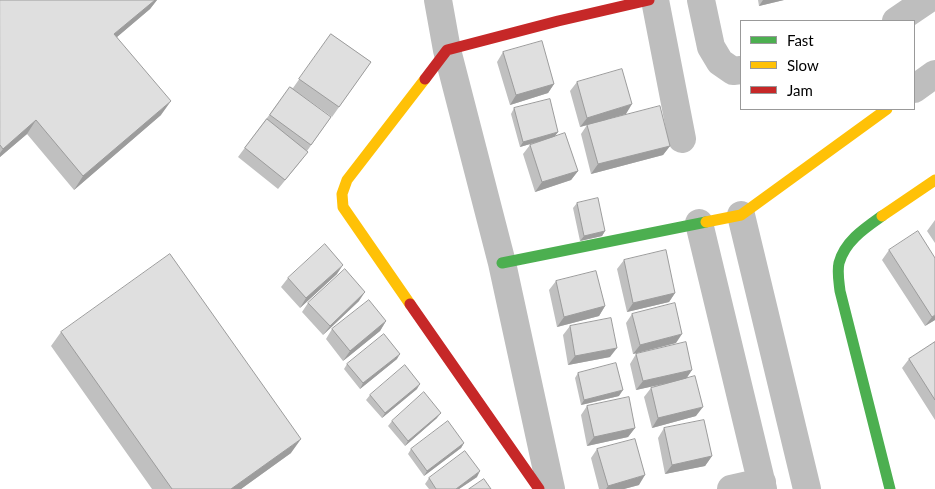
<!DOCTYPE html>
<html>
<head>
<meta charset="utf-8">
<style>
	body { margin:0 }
	#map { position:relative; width:935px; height:489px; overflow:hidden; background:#fff; font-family:Lato,sans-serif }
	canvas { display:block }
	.legend { position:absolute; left:740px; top:20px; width:175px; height:90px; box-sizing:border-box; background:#fff; border:1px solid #999; margin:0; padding:6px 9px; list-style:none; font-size:15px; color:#000 }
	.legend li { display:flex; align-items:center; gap:10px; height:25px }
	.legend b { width:25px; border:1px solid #999 }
</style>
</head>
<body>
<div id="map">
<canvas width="935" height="489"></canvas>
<ul class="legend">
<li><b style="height:6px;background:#4caf50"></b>Fast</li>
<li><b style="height:6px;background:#ffc107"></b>Slow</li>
<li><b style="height:6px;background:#c62828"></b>Jam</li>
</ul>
</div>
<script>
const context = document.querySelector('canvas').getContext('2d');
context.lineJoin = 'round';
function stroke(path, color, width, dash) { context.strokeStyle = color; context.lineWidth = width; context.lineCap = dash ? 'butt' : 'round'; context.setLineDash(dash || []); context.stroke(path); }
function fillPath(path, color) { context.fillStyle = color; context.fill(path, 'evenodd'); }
const street = new Path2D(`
	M438,0l9,50 55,213 49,226
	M655,0l27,139
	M701,0l10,47 9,15 13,9 8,-1
	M896,21l31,-21
	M914,89l21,-15
	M741,215l66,274
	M699,223l64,266
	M731,489l31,-7`);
const fast = new Path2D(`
	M882,216c-17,12 -37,25 -43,47 -2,9 0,19 1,28l50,198
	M502,263l204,-41`);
const slow = new Path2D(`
	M882,216l53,-36
	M706,222l35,-7 146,-106
	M410,304l-67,-97 -1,-13 5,-14 78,-101`);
const jam = new Path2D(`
	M425,79l22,-29 111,-29 91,-21
	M410,304l129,185`);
const wall = new Path2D(`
	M0,0h157l-7,9 -33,28 44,78 -87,75 -47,-56 -27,23z
	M758,0h26l-25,6z
	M331,34l40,28 -39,55 -39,-28 38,28 -24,34 -6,10 -23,28 -40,-32 52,-70 3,1z
	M503,52l51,32 -6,9 -38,12 -13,-43z
	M577,82l49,32 -21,6 65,26 -7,9 -72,19 -10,-40 6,-9 -7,2 -10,-36z
	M514,108l44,24 -3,4 23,35 -7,9 -36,12 -12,-38 7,-9 10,-4 -20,6 -9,-33z
	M577,203l28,28 -3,5 -22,5 -7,-33z
	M935,220v23l-8,-12z
	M889,250l46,70 -10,6 -43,-66z
	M624,260l51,33 -6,9 -42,10 -10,-43z
	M337,274l-37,34 -19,-21 7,-9z
	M556,281l49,25 -6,10 -42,11 -8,-37z
	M359,301l-36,34 -21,-23 6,-9z
	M632,314l44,29 -43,11 -7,-31z
	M386,321l-6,10 -37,30 -17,-22 6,-10z
	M570,326l40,31 -42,8 -5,-30z
	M61,332l230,121 -50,36h-89l-101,-143z
	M935,342v78l-33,-52 7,-9z
	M636,354l56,16 -6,8 10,38 -44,12 -8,-31 7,-9 16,-5 -31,7 -6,-26z
	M397,359l-37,30 -16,-20 3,-5z
	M578,373l41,23 -38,9 -6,-27z
	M417,389l-35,29 -16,-18 4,-5z
	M587,406l48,22 -7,9 -41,9 -6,-31z
	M437,418l-32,28 -17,-20 4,-5z
	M664,428l48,28 -7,10 -40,8 -7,-36z
	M464,443l-3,5 -37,28 -16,-22 3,-5z
	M597,449l42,36 -15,4h-25l-8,-31z
	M477,477l-18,12h-30l-4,-5 4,-6z`);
const shadedWall = new Path2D(`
	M155,0h2l-7,9 -46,39 10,-14z
	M763,0h21l-25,6z
	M554,84l-6,9 -38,12 6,-10z
	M171,101l-10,14 -87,75 9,-14z
	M632,104l-6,10 -46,13 7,-9z
	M36,120l-9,14 -27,23v-4l3,-4z
	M558,132l-4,5 -34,10 3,-5z
	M670,146l-7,9 -72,19 7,-10z
	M578,171l-7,9 -36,12 7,-10z
	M605,231l-3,5 -22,5 4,-5z
	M343,265l-6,9 -37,34 6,-10z
	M365,292l-6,9 -36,34 7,-9z
	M675,293l-6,9 -42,10 6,-9z
	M605,306l-6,10 -42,11 7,-10z
	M935,315v5l-10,6 7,-9z
	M386,321l-6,10 -37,30 7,-10z
	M682,334l-6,9 -43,11 7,-9z
	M617,348l-7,9 -42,8 7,-9z
	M400,354l-3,5 -37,30 3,-6z
	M692,370l-6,9 -50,11 7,-9z
	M420,384l-3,5 -35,29 3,-5z
	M623,390l-4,6 -38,9 3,-5z
	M703,407l-7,9 -44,12 6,-10z
	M441,413l-4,5 -32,28 3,-5z
	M635,428l-7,9 -41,9 7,-9z
	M301,439l-10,14 -50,36h-10z
	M464,443l-3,5 -37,28 3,-5z
	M712,456l-7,10 -40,8 7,-9z
	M480,471l-3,6 -18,12h-3z
	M645,475l-6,10 -15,4h-18l2,-3z`);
const building = new Path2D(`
	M0,0h155l-41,34 57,67 -88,75 -47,-56 -33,29 -3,-4z
	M331,34l40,28 -32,45 -40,-28z
	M542,41l12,43 -38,11 -13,-43z
	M622,69l10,35 -45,14 -10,-36z
	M290,87l41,30 -20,28 -41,-30z
	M550,99l8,33 -35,10 -9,-34z
	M660,106l10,40 -72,18 -11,-39z
	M267,119l41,33 -23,28 -40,-32z
	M565,133l13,38 -36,11 -12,-37z
	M598,198l7,33 -21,5 -7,-33z
	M918,231l17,27v57l-3,2 -43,-67z
	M325,244l18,21 -37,33 -18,-20z
	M666,250l9,43 -42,10 -9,-43z
	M170,254l131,185 -70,50h-59l-111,-157z
	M345,269l20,23 -35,34 -22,-23z
	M596,271l9,35 -41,11 -8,-36z
	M369,300l17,21 -36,30 -18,-22z
	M675,303l7,31 -42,11 -8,-31z
	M611,318l6,30 -42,8 -5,-30z
	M384,334l16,20 -37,29 -16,-19z
	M686,342l6,28 -49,11 -7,-27z
	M935,342v58l-26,-41z
	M616,363l7,27 -39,10 -6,-27z
	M405,365l15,19 -35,29 -15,-18z
	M695,376l8,31 -45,11 -7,-30z
	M424,392l17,21 -33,28 -16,-20z
	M629,397l6,31 -41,9 -7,-31z
	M704,420l8,36 -40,9 -8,-37z
	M448,421l16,22 -37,28 -16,-22z
	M635,439l10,36 -37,11 -11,-37z
	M465,451l15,20 -24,18h-20l-7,-11z
	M484,479l7,10h-22z`);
stroke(street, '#bebebe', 28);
stroke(fast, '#4caf50', 11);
stroke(slow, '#ffc107', 11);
stroke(jam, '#c62828', 11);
fillPath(wall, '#c0c0c0');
fillPath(shadedWall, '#9c9c9c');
fillPath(building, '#dfdfdf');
stroke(building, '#9c9c9c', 1);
</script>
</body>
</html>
